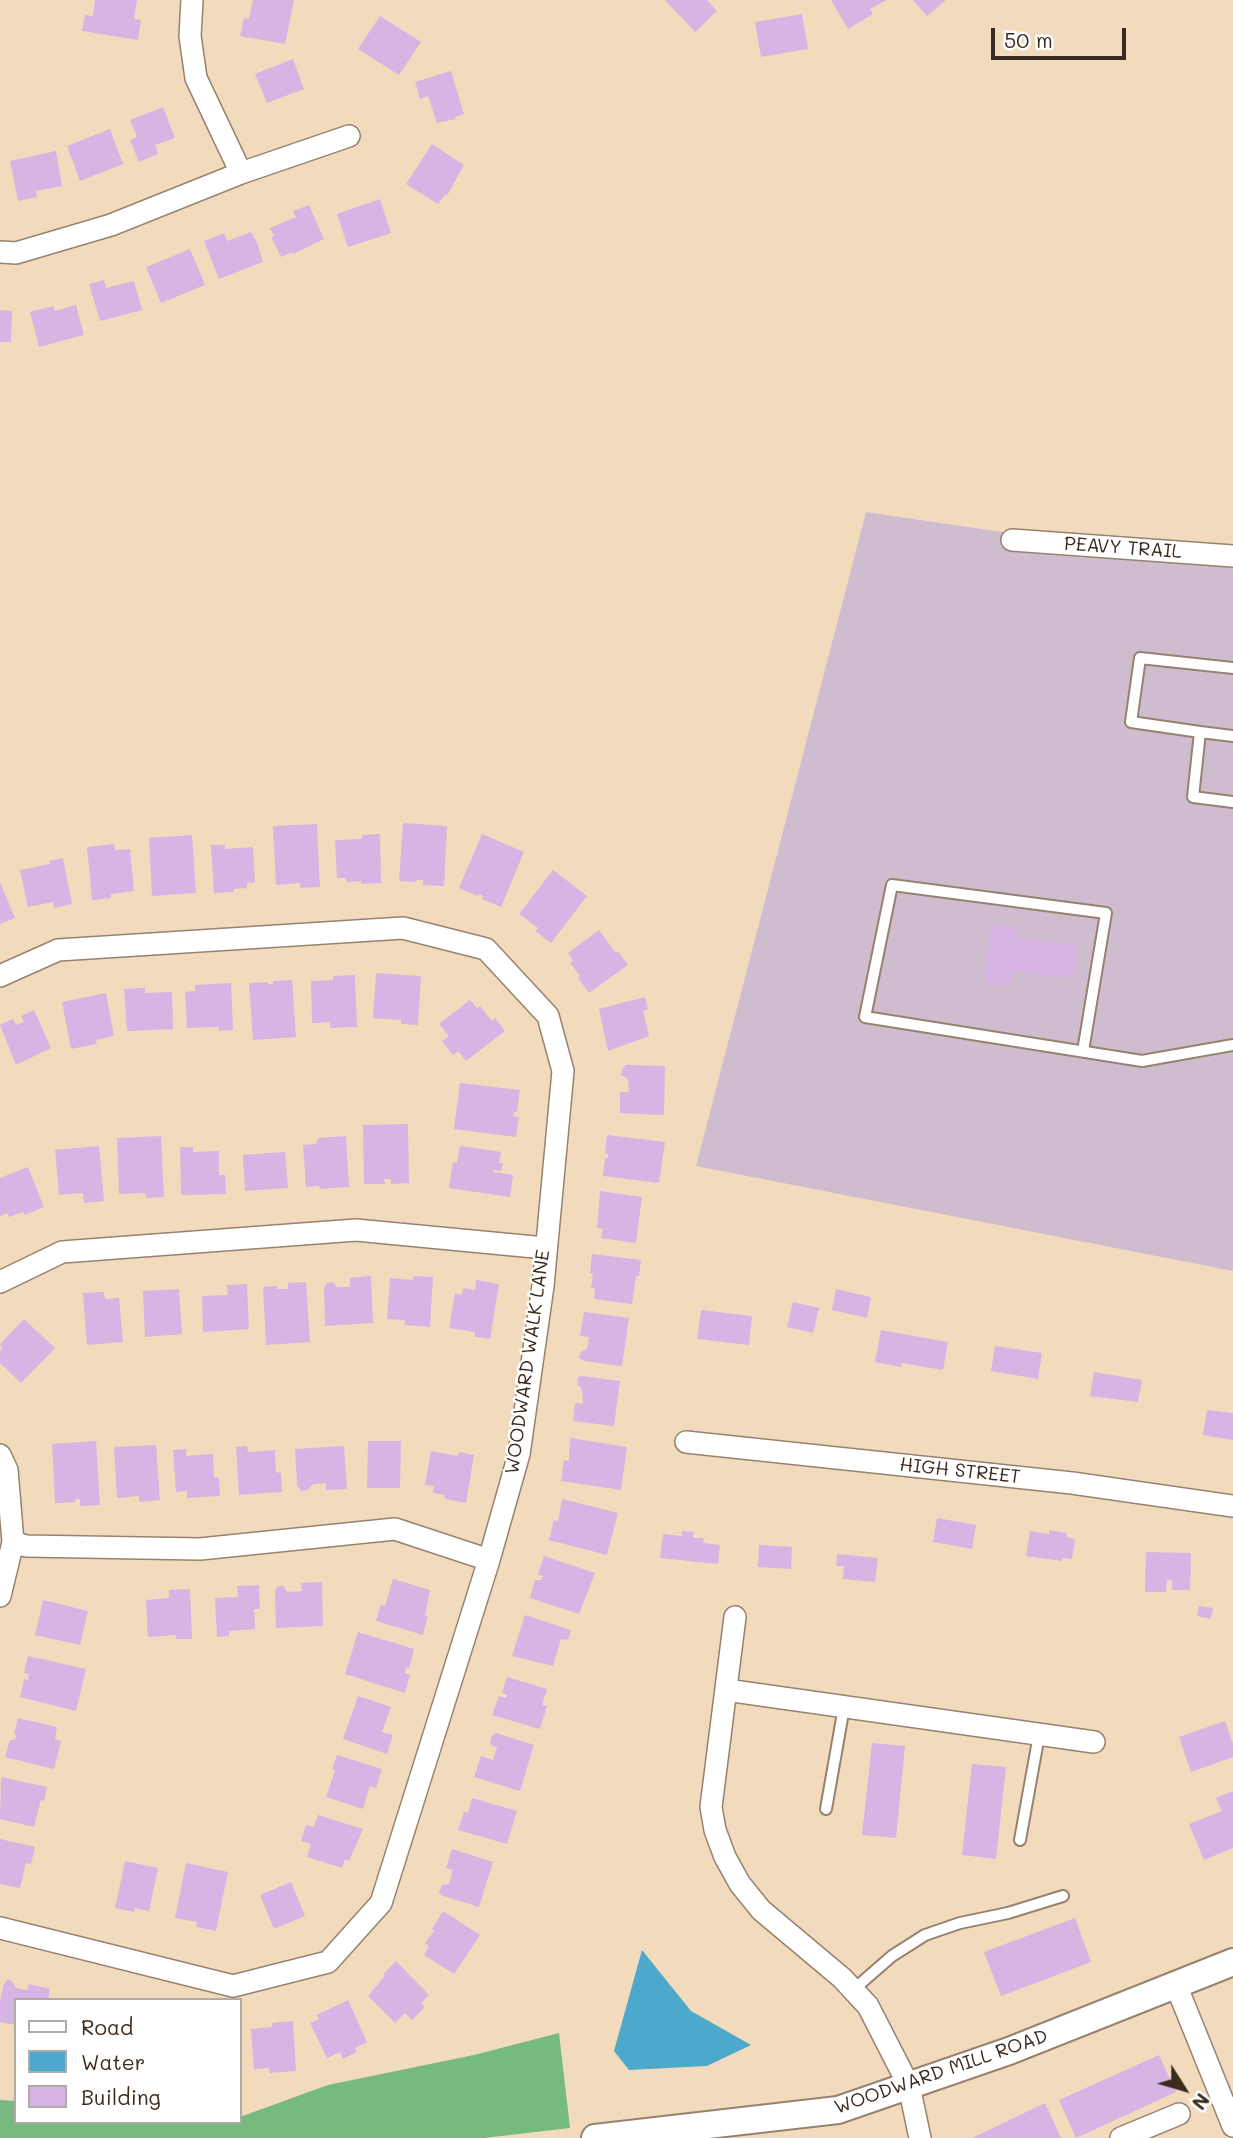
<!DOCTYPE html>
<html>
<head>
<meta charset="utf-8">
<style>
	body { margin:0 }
	#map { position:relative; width:1233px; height:2138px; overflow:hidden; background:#f2dbbd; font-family:Mali,sans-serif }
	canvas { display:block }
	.legend { position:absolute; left:14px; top:1998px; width:228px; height:126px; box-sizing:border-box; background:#fff; border:2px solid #b1aaa5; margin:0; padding:9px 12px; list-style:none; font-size:21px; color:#3b2a1e }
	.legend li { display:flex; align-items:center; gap:14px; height:35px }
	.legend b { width:35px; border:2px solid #b1aaa5 }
	.north { position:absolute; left:1149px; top:2054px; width:70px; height:70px; -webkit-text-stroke:5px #fff; paint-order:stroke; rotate:127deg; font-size:19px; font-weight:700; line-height:28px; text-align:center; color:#3b2a1e }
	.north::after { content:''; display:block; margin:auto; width:24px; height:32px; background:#3b2a1e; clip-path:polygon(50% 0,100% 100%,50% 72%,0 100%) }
	.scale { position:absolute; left:991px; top:28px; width:135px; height:32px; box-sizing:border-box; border:4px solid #3b2a1e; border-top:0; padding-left:9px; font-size:21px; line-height:24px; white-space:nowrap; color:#3b2a1e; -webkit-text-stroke:5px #fff; paint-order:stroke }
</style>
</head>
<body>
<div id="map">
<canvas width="1233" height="2138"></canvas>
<ul class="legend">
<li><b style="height:9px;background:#fff"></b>Road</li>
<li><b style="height:19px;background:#4da9cc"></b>Water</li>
<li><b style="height:19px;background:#d6b4e4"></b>Building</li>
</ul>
<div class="north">N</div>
<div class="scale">50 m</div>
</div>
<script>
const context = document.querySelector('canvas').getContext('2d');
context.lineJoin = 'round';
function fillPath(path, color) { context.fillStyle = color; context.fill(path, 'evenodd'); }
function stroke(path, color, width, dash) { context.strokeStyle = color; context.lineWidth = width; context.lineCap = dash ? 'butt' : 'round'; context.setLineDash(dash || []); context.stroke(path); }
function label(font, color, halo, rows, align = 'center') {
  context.font = font + ' Mali,sans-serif'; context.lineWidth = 5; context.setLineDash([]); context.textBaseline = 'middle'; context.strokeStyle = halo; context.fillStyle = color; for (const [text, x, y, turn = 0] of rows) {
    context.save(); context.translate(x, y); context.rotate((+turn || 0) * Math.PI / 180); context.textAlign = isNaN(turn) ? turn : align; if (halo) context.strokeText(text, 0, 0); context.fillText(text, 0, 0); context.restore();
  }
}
const industrial = new Path2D(`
	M866,512l367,54v705l-537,-105z`);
const forest = new Path2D(`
	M559,2033l11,95 -86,10h-484v-38l16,1v21h224v-5l88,-32 146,-30z`);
const water = new Path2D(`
	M642,1950l49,61 60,34 -44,21 -78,4 -15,-19z`);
const building = new Path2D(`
	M95,0h42l-3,19 7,1 -3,20 -56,-9 3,-16 8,1z
	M253,0h41l-9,44 -45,-8 4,-18 5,1z
	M665,0h42l10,11 -22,21z
	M831,0h56l-17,9 3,5 -25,15z
	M913,0h33l-19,16z
	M802,14l6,35 -47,8 -6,-35z
	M380,16l41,26 -22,33 -41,-26z
	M293,59l11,30 -37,14 -12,-29z
	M451,71l13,43 -9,3 1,2 -19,4 -9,-27 -8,3 -5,-17z
	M163,107l12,31 -20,7 3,9 -19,8 -9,-22 7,-3 -7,-17z
	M110,129l13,35 -43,17 -13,-35z
	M432,144l32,21 -16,29 -3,1 -7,9 -32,-20z
	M56,151l6,35 -26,5 1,6 -19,4 -8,-40z
	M380,199l11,34 -43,14 -11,-33z
	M309,205l15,34 -31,15v-2l-12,5 -10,-20 3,-1 -4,-8 26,-11 -3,-6z
	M251,232l6,10 6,20 -44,17 -15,-38 20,-8 3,8z
	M190,249l15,36 -44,18 -15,-36z
	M104,280l2,8 28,-7 8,29 -42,11 -11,-37z
	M76,305l8,30 -45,12 -9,-35 23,-6 2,5z
	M0,310l12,1 -1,31h-11z
	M403,823l44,3 -3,60 -21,-1v-5h-6l-1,2 -17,-1z
	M317,824l3,63 -20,1v-5l-24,2 -3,-59z
	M380,834l1,49 -20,1v-3l-14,1 -2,-4h-8l-2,-38 27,-1v-4z
	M482,834l42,18 -23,55 -19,-8 1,-3 -4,-2 -1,2 -19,-8z
	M192,835l4,58 -44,3 -3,-58z
	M114,844l1,6 15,-1 4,42 -23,3v4l-19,2 -5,-53z
	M211,845h14v4l28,-2 2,35 -8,1v5l-13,1v3l-20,1z
	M63,858l9,46 -18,4 -1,-6 -25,5 -8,-37 30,-6 -1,-3z
	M553,870l34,26 -36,47 -16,-12 3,-3 -19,-14z
	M0,882l15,36 -15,6z
	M991,925l26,2 -1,12 61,6 -3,33 -62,-6 -2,14 -25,-3z
	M599,930l17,23 2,-2 10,14 -39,28 -11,-15 2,-2 -10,-13 3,-2 -5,-8z
	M376,973l45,3 -3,49 -17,-1v-4l-28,-2z
	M355,975l2,52 -27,1v-6l-18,1 -1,-42 22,-1v-4z
	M292,980l4,57 -43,3 -4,-57 19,-1v2h5v-3z
	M231,983l2,47 -14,1v-4l-32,1 -2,-36 10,-1v-6z
	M145,988v5l27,-1 1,37 -46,2 -3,-42z
	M106,993l8,43 -18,4 1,4 -26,5 -9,-47z
	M645,997l3,12 -5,2 6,25 -41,15 -9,-42z
	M470,1000l7,8 3,-2 12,15 3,-3 10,13 -39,30 -8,-10 -5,4 -11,-14 7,-5 -10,-12z
	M34,1010l17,38 -35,17 -16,-40 13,-6 3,6 8,-3 -3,-6z
	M626,1065l39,1 -1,49 -44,-2v-21h9l-1,-13 -7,-4 1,-6z
	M460,1083l60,7 -3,22h-3l-1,4 6,1 -3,20 -62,-8z
	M408,1124l1,59 -18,1v-5h-7l1,5h-21l-1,-59z
	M607,1135l58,7 -6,41 -56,-7 2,-18h3v-4l-3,-1z
	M161,1136l3,61 -17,1 -2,-5 -26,1 -2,-56z
	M346,1136l3,51 -29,2 -1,-3 -13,1 -3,-42 13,-1 2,-6z
	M99,1146l5,55 -20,2 -1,-10 -24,2 -4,-45z
	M460,1146l41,6 -2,11h4l-2,8 -8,-1v2l20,3 -3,22 -61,-9 4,-26 4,1z
	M180,1147h13v5l26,-1v24h6l1,19 -45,1z
	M285,1152l3,36 -43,3 -2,-36z
	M28,1167l16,40 -19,8 -2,-3 -14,5 -2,-4 -7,3v-38z
	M600,1191l42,6 -6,46 -35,-5 2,-9 -6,-1z
	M592,1254l49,6 -2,16h-3l-4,28 -38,-5 1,-11h-4l2,-15h-3z
	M371,1276l2,47 -48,3 -1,-38 3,-5 6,-1 4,5h13v-9z
	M414,1276l19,1 -3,50 -26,-2 1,-5 -18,-1 3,-41 22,2z
	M476,1280l23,4 -9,55 -15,-2v-5l-26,-4 6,-35 7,2 1,-7 12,2z
	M306,1282l4,60 -44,3 -3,-58 14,-1v3h11v-6z
	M247,1284l2,45 -46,3 -1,-36 26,-1 -1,-10z
	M179,1289l3,45 -37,3 -2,-46z
	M836,1289l35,8 -4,21 -35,-8z
	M104,1292l1,7 14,-1 4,44 -36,3 -4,-52z
	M793,1302l26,6 -6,25 -26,-6z
	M701,1310l51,6 -3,29 -52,-6z
	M584,1312l45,6 -7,48 -38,-5 -5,-3 2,-6 6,-3 2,-12 -9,-1z
	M24,1319l31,29 -34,35 -21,-20v-12l2,-3 -2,-4z
	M881,1330l67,12 -5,28 -41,-7 -1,4 -26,-5z
	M995,1346l47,7 -4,26 -47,-8z
	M1094,1372l48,8 -4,22 -48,-6z
	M582,1376l38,5 -6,45 -41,-5 2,-18 8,1 -1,-15 -5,-5 1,-7z
	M1207,1410l26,3v27l-30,-5z
	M570,1438l57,9 -6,43 -60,-9 3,-21 5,1z
	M96,1441l4,64 -20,1v-7h-5l1,3 -21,1 -3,-59z
	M368,1441h33l-1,47h-33z
	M156,1445l4,55 -21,2v-6l-22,2 -3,-51z
	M247,1446l1,6 27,-2 1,22 5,1 1,19 -43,3 -3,-48z
	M344,1446l3,43 -21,1v-7l-13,1 -5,6 -7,1 -4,-6 -2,-36z
	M186,1449v7l27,-2 1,24 5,-1 1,19 -33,2v-7l-11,1 -3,-42z
	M431,1451l27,5 1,-4 15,3 -8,48 -21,-4v-4l-12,-2 1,-7 -9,-1z
	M562,1499l56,14 -11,42 -58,-15 5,-20 4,1z
	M937,1518l39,7 -4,24 -39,-7z
	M1049,1530l18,3 -1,4 9,2 -3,20 -9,-1 -1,3 -36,-5 4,-25 19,3z
	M682,1531l12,1 -1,6h11l-1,5 17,2 -2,19 -58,-6 3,-24 19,2z
	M759,1545l33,2 -1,22 -33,-2z
	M1146,1552l45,1 -1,37h-18v-10h-5l-1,12h-21z
	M837,1554l41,4 -3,24 -32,-3 1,-13h-8z
	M544,1556l51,17 -16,41 -49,-16 5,-18h6l2,-4 -5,-2z
	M393,1579l37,11 -5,26h3l-5,19 -47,-14 5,-17 4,2z
	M322,1582l1,44 -47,2 -1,-38 3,-4h6l3,6 15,-1 -1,-8z
	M259,1585l1,24h-6l1,20 -26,2v5l-12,1 -2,-39 23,-1 -1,-11z
	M190,1589l2,50h-16v-4l-28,2 -2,-37 23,-2v-8z
	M43,1600l45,11 -8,34 -45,-10z
	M1199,1606l14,2 -2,11 -14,-3z
	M525,1615l46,15 -3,10 -7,-1 -8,27 -41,-10z
	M358,1632l56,17 -5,19 -3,-1 -1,6 5,2 -5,18 -60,-19z
	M28,1656l58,13 -10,42 -56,-14 4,-18 4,1 1,-6 -5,-1z
	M507,1677l40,12 -5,16 5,1 -7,23 -48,-14 7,-19 7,2 1,-3 -5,-2z
	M358,1696l33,11 -9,25 11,3 -6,19 -44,-15z
	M18,1718l39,9 -2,12 6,2 -7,28 -49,-12 5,-17h5l2,-5h-3z
	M1225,1721l8,23v13l-42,15 -12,-35z
	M496,1733l38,12 -14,46 -46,-14 7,-21 12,4 4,-13 -5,-1 -2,-4 2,-6z
	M872,1743l33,3 -9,92 -34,-3z
	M337,1755l45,14 -6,19 -6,-2 -7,23 -37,-12 9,-27 -3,-1z
	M972,1764l34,3 -10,92 -34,-4z
	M1,1777l46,10 -3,14 -3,-1 -7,27 -34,-8z
	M1233,1791v57l-29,12 -15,-36 33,-13 -6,-13z
	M472,1798l45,13 -10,33 -49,-14 6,-18 4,1z
	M318,1815l45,14 -14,32 -4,-2 -3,9 -35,-11 4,-13 -10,-3 5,-16 8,2z
	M0,1839l35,8 -4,17 -5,-1 -6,25 -20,-4z
	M452,1849l41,13 -14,45 -38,-12 -2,-3 3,-7 7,-1 4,-14 -7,-2z
	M125,1861l33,7 -9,43 -14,-3 -1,4 -19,-4z
	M186,1863l42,9 -12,59 -20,-4 1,-5 -22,-4z
	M291,1882l14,34 -31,13 -14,-34z
	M443,1911l37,24 -26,39 -30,-19 5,-9 -4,-3 9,-12 -2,-2z
	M1075,1918l16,44 -90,34 -17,-44z
	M396,1961l33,34 -8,8 4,4 -13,13 -7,-7 -10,10 -27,-27 17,-20 -2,-2z
	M8,1979l5,3 3,6 11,2 2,-6 21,5 -2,11h-32v25l-16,-3v-22l4,-16z
	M348,2000l19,42 -12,6 2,4 -14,7 -3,-7 -13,6 -17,-35 9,-4 -2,-4z
	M293,2021l3,50 -26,2 -1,-5 -15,1 -3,-40 21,-2v-4z
	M1159,2055l17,37 -100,46 -17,-38z
	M1045,2103l16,35h-89z`);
const service = new Path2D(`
	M1233,668l-93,-10 -9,64 69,10 -7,65 40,5
	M1200,732l33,4
	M1083,1051l23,-138 -214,-28 -27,132 277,44 91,-16
	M826,1809l18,-102
	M1020,1840l19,-105
	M853,1990l39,-34 33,-21 35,-12 48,-10 55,-17`);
const minor = new Path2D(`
	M192,0l-2,36 6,42 45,95
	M0,252l16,1 95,-28 130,-52 108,-37
	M1012,540l221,16
	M0,976l58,-26 345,-22 83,21 62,67 15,55 -20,215 -24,168 -30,106 -108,343 -53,59 -95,24 -233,-58
	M0,1282l62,-30 294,-22 189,18
	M686,1442l386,41 161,23
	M0,1455l7,15 6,72 -13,54
	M13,1542l13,4 174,3 195,-20 94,31
	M735,1617l-24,190 4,23 10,27 15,27 21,26 81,68 26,28 41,80 11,52
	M726,1690l368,52
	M1176,1985l57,141
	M1121,2138l58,-24`);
const tertiary = new Path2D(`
	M595,2138l243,-28 171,-59 224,-89`);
const streetNames = [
	["PEAVY TRAIL",1123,548,4],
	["WOODWARD WALK LANE",528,1362,-82],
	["HIGH STREET",960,1471,6],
	["WOODWARD MILL ROAD",941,2072,-19]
];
fillPath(industrial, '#cfbdcf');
fillPath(forest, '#75ba7e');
fillPath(water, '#4da9cc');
fillPath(building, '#d6b4e4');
stroke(service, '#96826e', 14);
stroke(minor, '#96826e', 24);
stroke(tertiary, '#96826e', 30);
stroke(service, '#fff', 10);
stroke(minor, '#fff', 21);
stroke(tertiary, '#fff', 26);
label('19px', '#3b2a1e', '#fff', streetNames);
</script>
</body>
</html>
